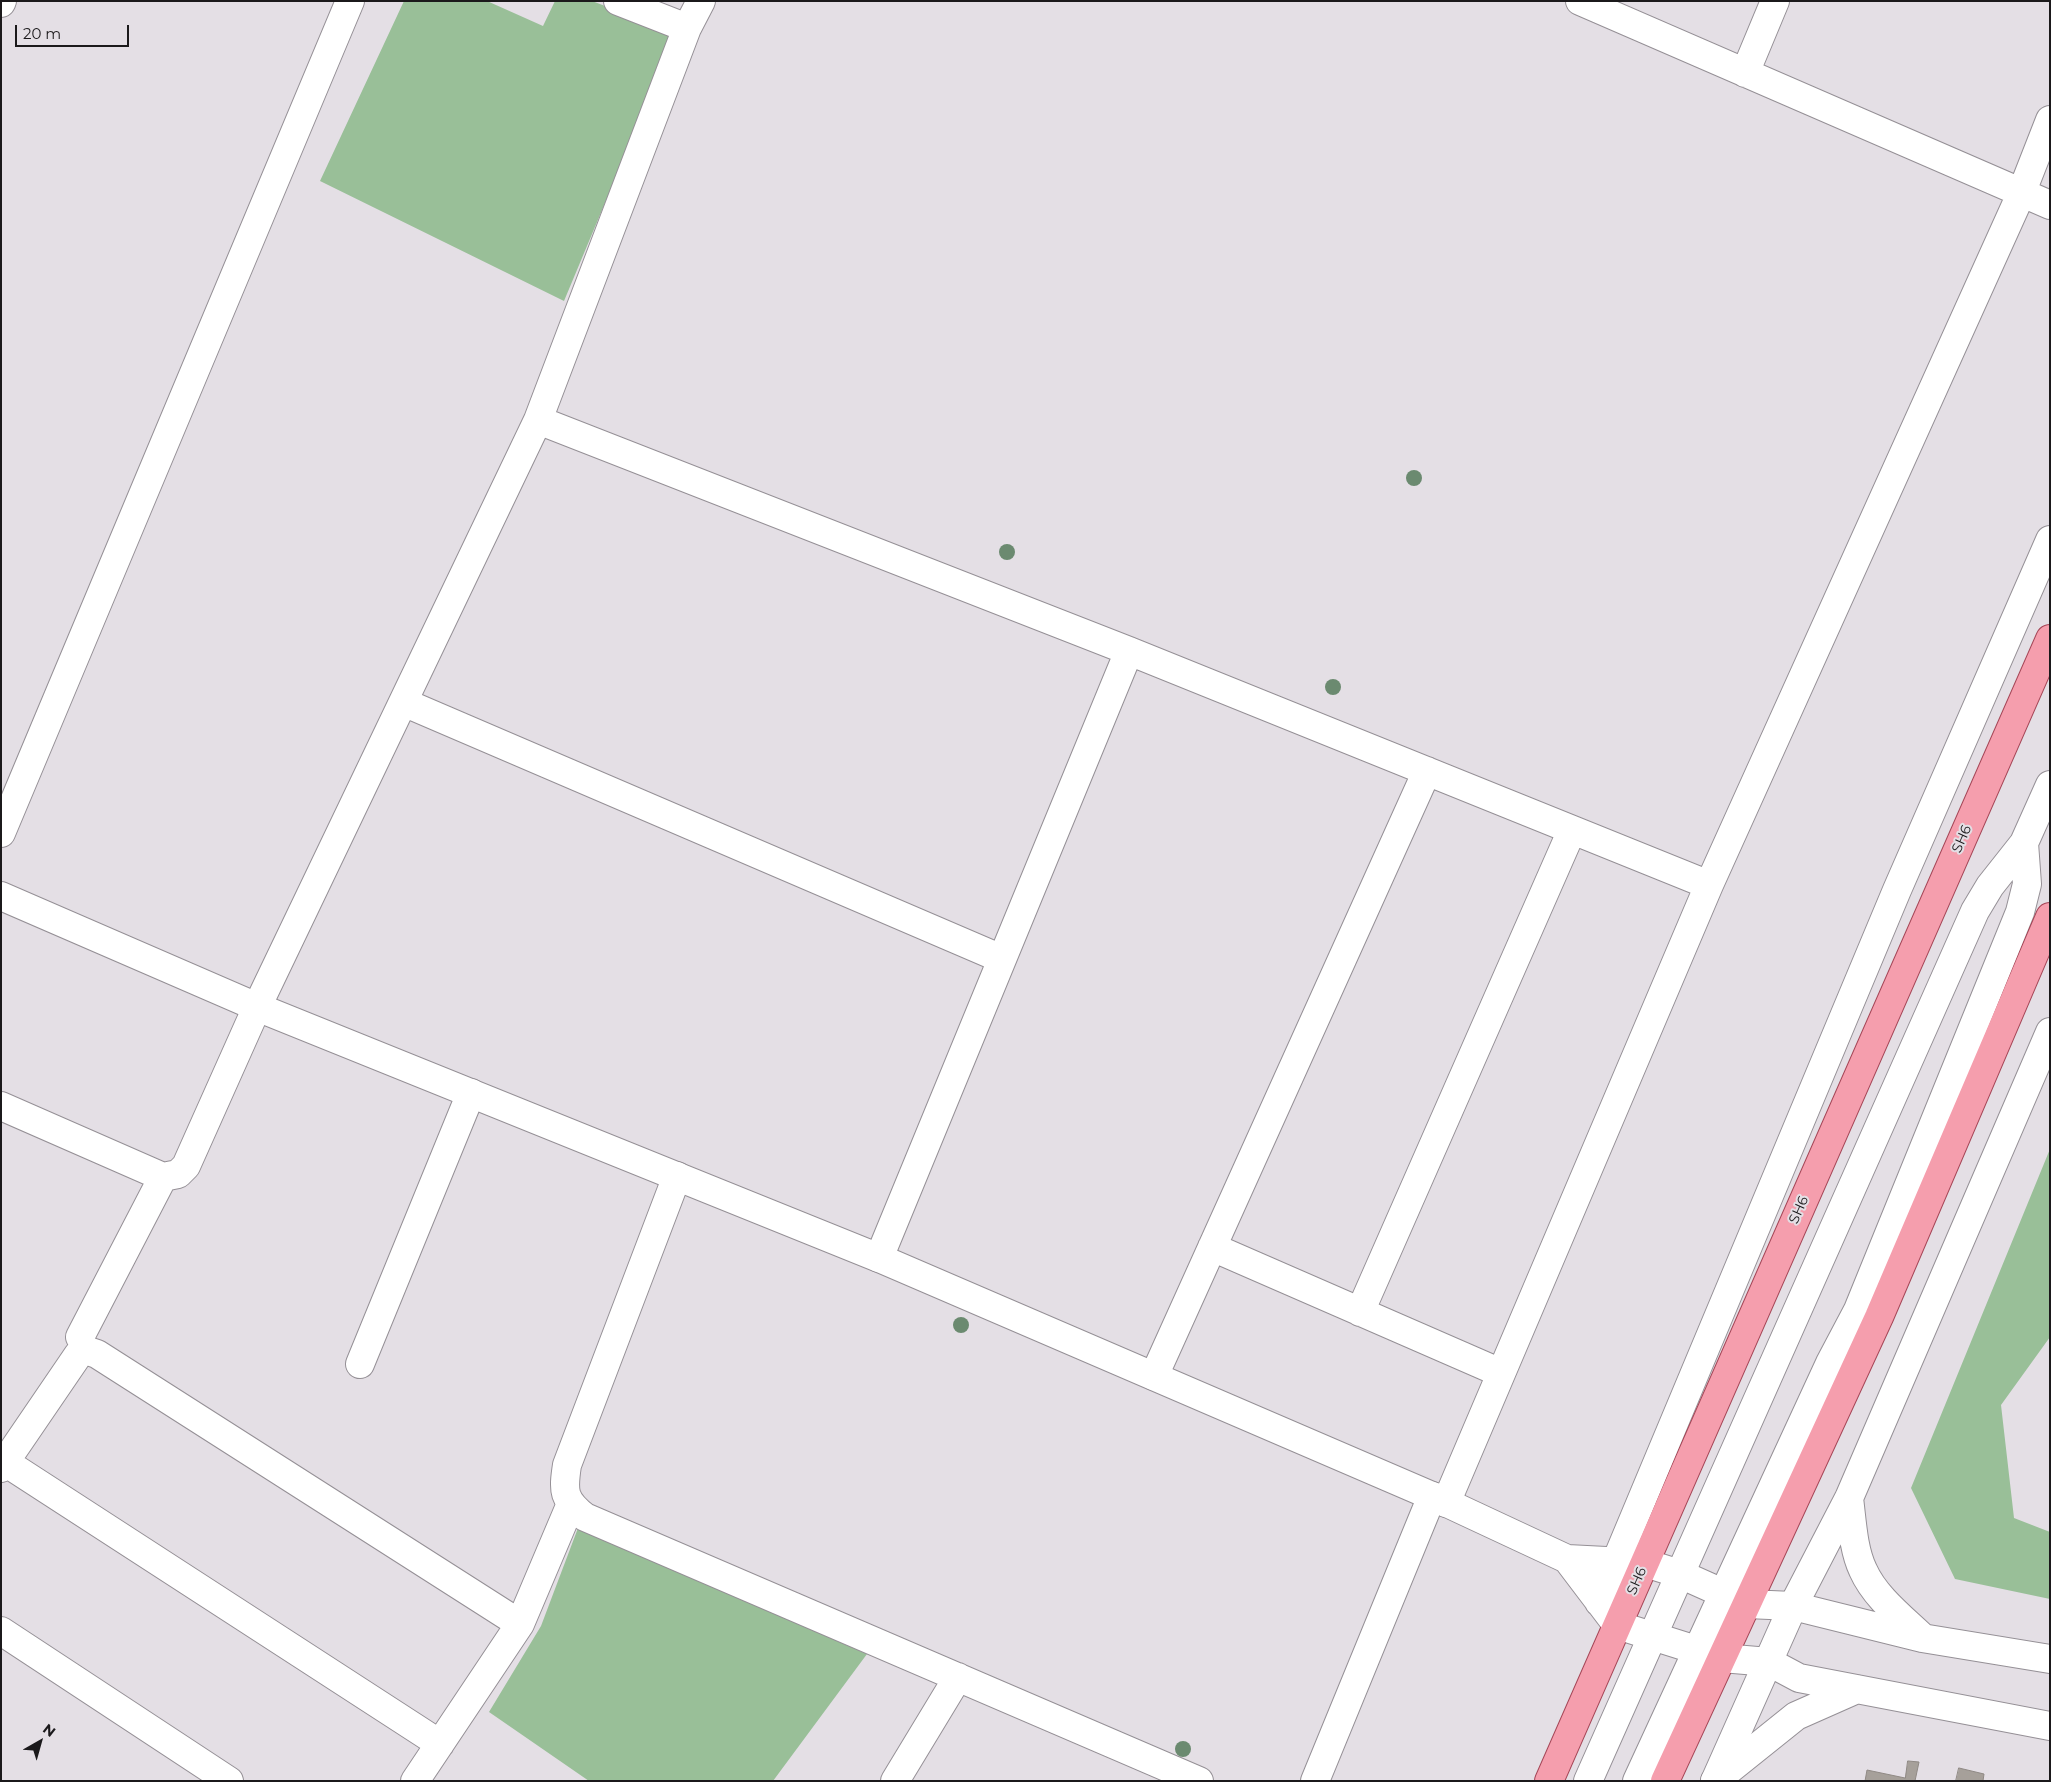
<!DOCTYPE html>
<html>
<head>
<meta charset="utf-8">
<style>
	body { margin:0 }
	#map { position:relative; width:2051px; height:1782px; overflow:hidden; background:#e4dfe5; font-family:Montserrat,sans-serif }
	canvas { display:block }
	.frame { position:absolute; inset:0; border:2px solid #1b191b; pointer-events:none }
	.north { position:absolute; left:15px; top:1717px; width:50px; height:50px; -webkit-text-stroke:4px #e4dfe5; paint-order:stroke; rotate:38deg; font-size:14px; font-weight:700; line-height:20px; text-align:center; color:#1b191b }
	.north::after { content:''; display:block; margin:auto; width:18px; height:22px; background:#1b191b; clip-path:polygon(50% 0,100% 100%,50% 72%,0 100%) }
	.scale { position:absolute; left:15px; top:25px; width:114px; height:22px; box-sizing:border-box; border:2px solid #1b191b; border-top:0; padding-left:6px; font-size:15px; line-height:18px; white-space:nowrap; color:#1b191b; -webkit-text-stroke:4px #e4dfe5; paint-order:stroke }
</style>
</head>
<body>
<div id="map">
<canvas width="2051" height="1782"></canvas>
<div class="frame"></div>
<div class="north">N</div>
<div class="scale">20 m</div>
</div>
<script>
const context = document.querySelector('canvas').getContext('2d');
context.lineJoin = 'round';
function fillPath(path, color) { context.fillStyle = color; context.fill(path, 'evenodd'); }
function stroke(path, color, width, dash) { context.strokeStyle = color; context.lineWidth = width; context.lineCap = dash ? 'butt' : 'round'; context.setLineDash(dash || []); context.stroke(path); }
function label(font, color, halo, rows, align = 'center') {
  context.font = font + ' Montserrat,sans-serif'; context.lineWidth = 4; context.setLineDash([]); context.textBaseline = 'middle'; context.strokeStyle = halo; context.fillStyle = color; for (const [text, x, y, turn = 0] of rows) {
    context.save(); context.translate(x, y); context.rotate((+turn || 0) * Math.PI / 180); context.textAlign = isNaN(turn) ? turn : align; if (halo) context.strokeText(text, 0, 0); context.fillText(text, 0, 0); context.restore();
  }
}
const green = new Path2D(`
	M404,1h83l56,25 12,-25h37l84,32 -112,268 -244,-120z
	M2050,1149v188l-49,68 13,113 36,14v67l-95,-20 -44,-91z
	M578,1528l289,126 -94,127h-184l-100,-69 52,-86z`);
const building = new Path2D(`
	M1908,1761l11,1 -4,19h-50l2,-11 38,8z
	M1959,1768l25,6 -1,7h-27z`);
const minor = new Path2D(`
	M618,1l69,27
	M1580,1l470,204
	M1,3l1,-2
	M1745,73l30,-72
	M538,420l591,231 580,234
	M403,702l599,257
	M1,833l349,-832
	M1,1106l162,71 15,-3 8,-8 71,-159 281,-587 149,-392 14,-27
	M677,1176l-110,289c-4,26 -4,35 18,52l614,264
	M1212,1247l289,126
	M879,1258l250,-607
	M1360,1312l212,-482
	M80,1337l83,-160
	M360,1364l111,-271
	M1154,1376l273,-605
	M5,1462l73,-107 7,-5 12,4 423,270 -105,157
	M1,1468l4,-6 435,282
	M1446,1503l263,-618 312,-691 29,-74
	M520,1624l50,-118
	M1,1631l228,150
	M895,1781l63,-104
	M1315,1781l117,-285
	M1715,1781l78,-175`);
const tertiary = new Path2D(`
	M1,896l256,111 622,251 553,238 135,63 78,4 35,11 67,30 46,2 129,32 128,21
	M1849,1498c3,23 4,51 14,72 12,27 38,47 59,67
	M1567,1559l50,66 105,33 47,4 30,16 251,48
	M1599,1602l298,-712 153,-350
	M1793,1606l56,-108 201,-466
	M1715,1781l81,-65 61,-27`);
const secondary = new Path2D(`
	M1588,1781l387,-870 15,-25 34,-43 26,-58
	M1637,1781l193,-418 28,-53 162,-398 7,-28 -3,-41`);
const primary = new Path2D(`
	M1549,1781l501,-1142
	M1665,1781l214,-464 171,-400`);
const trees = [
	[1414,478],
	[1007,552],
	[1333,687],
	[961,1325],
	[1183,1749]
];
const streetNames = [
	["SH6",1962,839,-66],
	["SH6",1799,1210,-66],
	["SH6",1637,1581,-66]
];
fillPath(green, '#99bf98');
fillPath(building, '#a6a09a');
stroke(building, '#8f8984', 1);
stroke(minor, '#959096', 30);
stroke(tertiary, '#959096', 30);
stroke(secondary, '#959096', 30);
stroke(primary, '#a54657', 30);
stroke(minor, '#fff', 28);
stroke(tertiary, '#fff', 28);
stroke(secondary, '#fff', 28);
stroke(primary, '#f59ead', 28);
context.fillStyle = '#6b8a70';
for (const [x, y] of trees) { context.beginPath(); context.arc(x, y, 8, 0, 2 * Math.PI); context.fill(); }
label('14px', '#1b191b', '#e4dfe5', streetNames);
</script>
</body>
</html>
